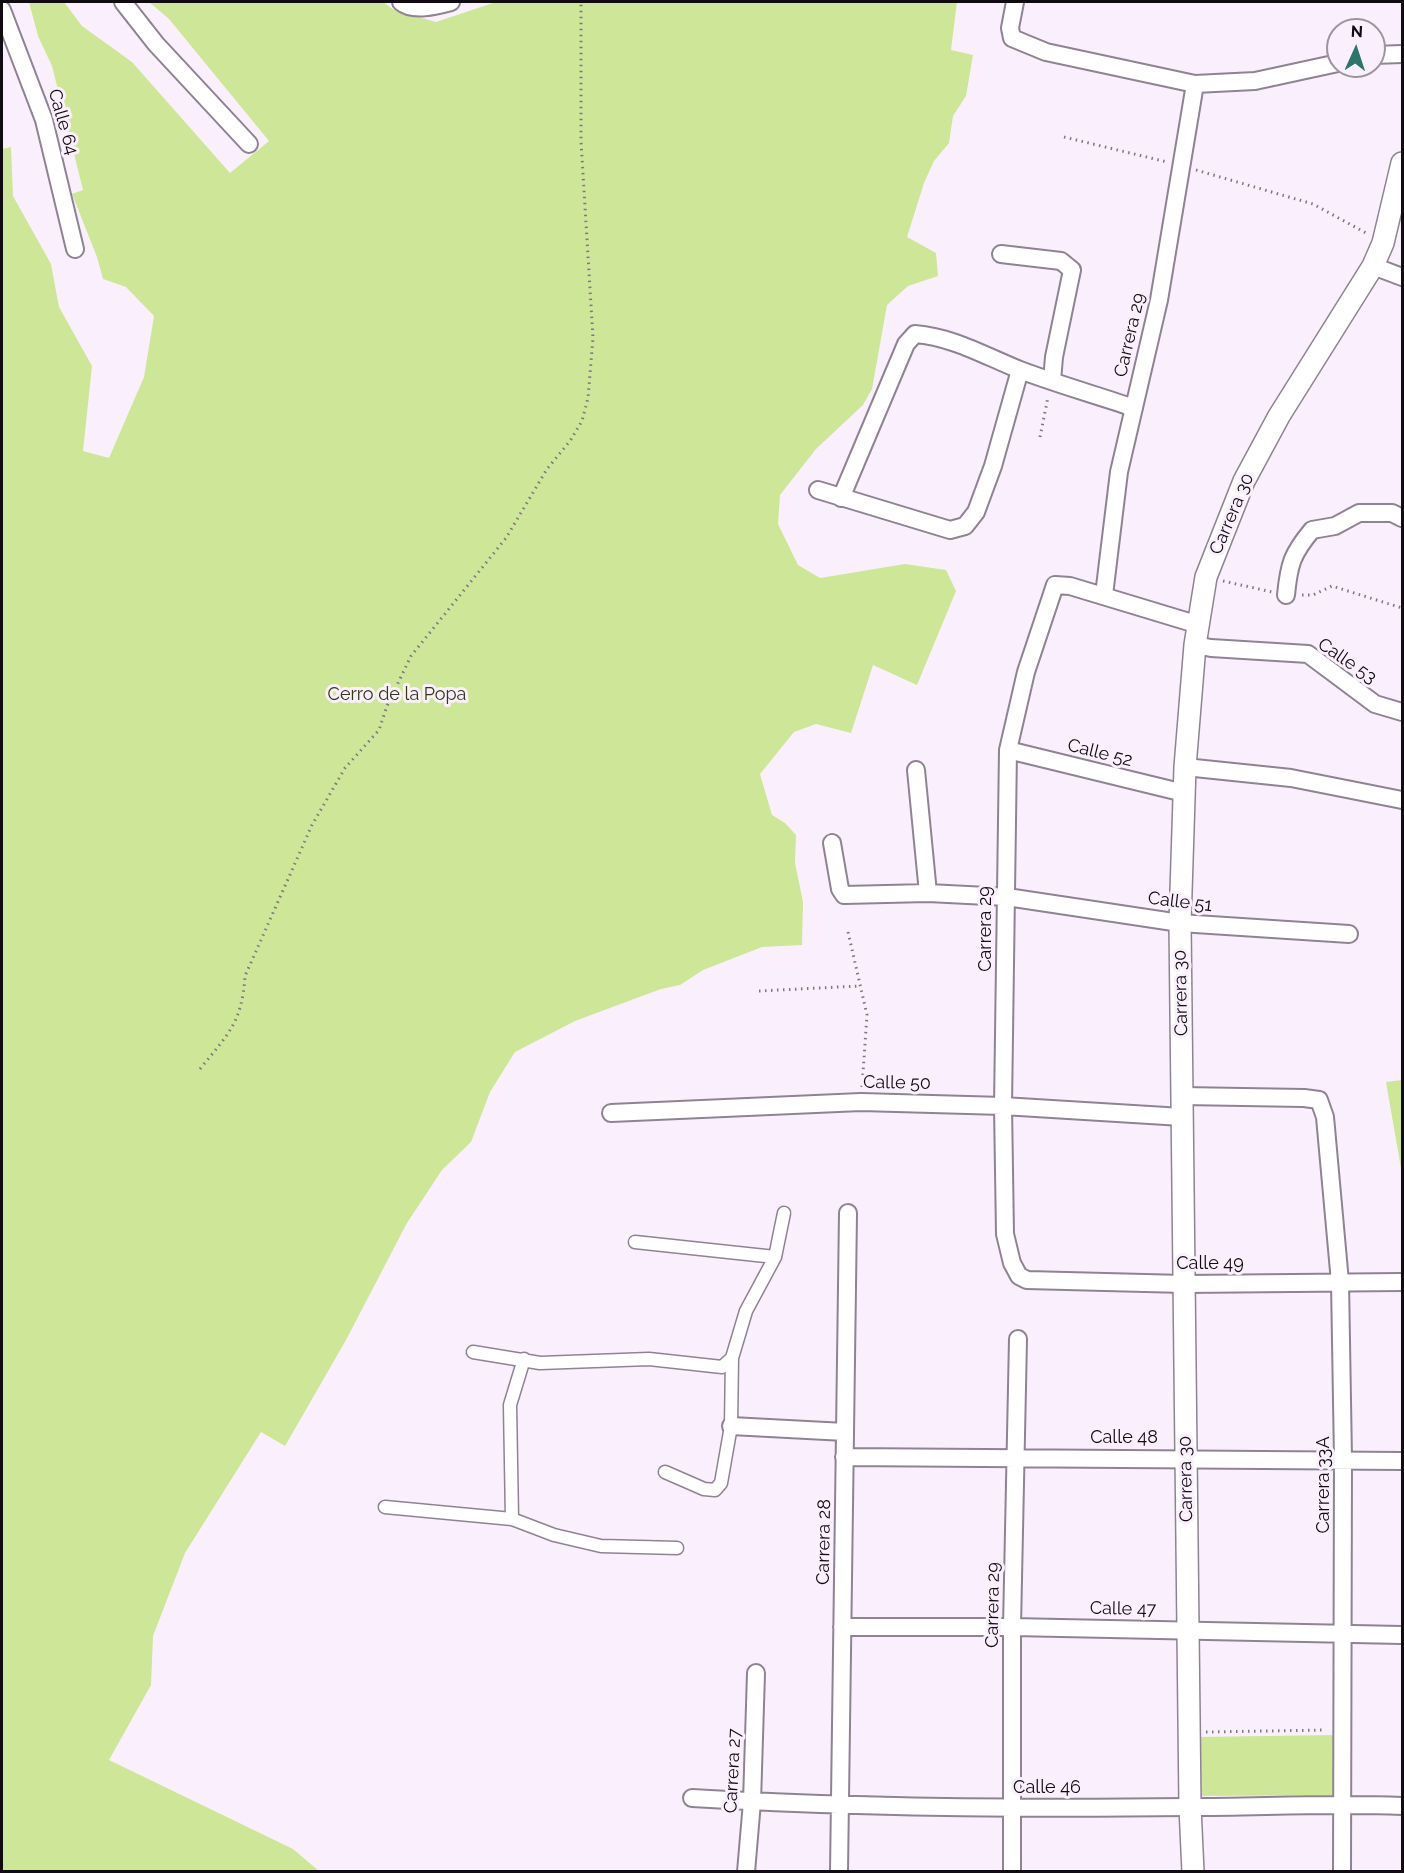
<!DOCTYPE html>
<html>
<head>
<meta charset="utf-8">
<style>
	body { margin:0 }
	#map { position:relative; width:1404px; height:1873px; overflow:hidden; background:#faf0fd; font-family:Raleway,sans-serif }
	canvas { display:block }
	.frame { position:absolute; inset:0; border:3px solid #0f0b10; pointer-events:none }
	.north { position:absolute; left:1326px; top:18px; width:60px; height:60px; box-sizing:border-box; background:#faf0fd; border:2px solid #9c949e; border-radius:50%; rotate:3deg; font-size:16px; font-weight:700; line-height:24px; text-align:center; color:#0f0b10 }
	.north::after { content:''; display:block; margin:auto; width:21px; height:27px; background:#2d746b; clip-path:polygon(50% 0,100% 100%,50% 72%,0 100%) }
</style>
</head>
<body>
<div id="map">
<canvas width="1404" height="1873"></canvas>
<div class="frame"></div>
<div class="north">N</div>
</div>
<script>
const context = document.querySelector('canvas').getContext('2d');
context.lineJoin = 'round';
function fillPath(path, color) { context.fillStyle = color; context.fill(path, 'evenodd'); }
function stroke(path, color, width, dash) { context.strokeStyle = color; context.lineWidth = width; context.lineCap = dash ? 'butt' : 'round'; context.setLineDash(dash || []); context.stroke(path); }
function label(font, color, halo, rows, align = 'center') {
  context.font = font + ' Raleway,sans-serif'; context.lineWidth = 6; context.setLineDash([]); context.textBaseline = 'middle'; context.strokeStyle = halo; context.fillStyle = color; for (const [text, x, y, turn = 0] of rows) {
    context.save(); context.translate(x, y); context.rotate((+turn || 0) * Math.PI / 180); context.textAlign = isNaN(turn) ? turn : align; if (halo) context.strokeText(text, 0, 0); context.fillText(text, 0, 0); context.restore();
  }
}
const green = new Path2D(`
	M29,2h35l18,24 50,36 98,111 39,-32 -100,-122 -20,-17h234l11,8 42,12 60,-20h461l-6,48 22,5 -7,41 -13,20 -4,27 -15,18 -10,22 -17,54 29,16 2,23 -30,10 -21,19 -15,84 -9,16 -47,44 -36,46 -2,29 20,41 22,13 85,-14 41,6 10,21 -39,94 -44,-20 -22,68 -35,-9 -22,8 -34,42 12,41 13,8 11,12 -1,28 8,39 -1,43 -40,2 -59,23 -23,15 -19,4 -86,32 -60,31 -25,40 -19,50 -29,28 -35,53 -61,117 -61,106 -24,-14 -76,121 -32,83 -2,49 -42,75 184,89 26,22h-317v-1722l9,-2 2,49 38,68 8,43 33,59 -9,85 26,7 35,-81 10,-61 -28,-29 -23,-8 -6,-22 -25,-63 11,-4 -31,-124 -14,-30z
	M1402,1080v94l-16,-92z
	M1335,1735v60l-135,1 -1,-59z`);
const path = new Path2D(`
	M1064,137l103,25
	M1196,170l117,34 53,29
	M1040,437l8,-40
	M1223,581l49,11
	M1302,595h11l19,-9 70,22
	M848,932l19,83 -5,72
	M759,991l100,-5
	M200,1069c28,-35 42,-46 45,-93l67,-151 33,-57 34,-38 8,-24 24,-50 95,-118 41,-69 23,-28 12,-20 6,-23 5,-60 -12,-197v-139
	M1206,1732l120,-2`);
const pedestrian = new Path2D(`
	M635,1242l140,15
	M473,1352l67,11 109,-4 73,8 10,-9
	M665,1472l39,17 11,1 6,-7 10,-57 1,-68 14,-47 29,-54 9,-44
	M385,1507l127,12 42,16 47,11 76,2
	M512,1519l-2,-114 14,-46`);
const minor = new Path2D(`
	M123,2l33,42 93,100
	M401,2c12,10 35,4 50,0
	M1015,2l-5,26 2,10 34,14 149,32 60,-3 83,-18
	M2,10l42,110 31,129
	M1374,55l28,-1
	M1001,254l60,7 11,9 -18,87 -2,24
	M1373,266l29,11
	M818,490l132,40 15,-4 11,-14 17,-46 27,-96
	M841,498l65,-154 9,-10c38,3 70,22 105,36 37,14 76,25 114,38
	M1104,595l15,-123 40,-172 36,-216
	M1286,595c3,-31 6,-41 26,-65l23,-4 24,-13h33l10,5
	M1199,625l-129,-39 -15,-1 -29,87 -18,78 -5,356 2,128 7,29 7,13 8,4 157,4 218,-2
	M1195,645l16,3 97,6 67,50 27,8
	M1008,750l176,43
	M1185,767l106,11 111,22
	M916,770l12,123
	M832,843l8,46 4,6 84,-2 79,4 173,26 169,11
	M1182,1096l122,2 15,2 6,17 15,165 3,177 -1,413
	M611,1113l250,-11 142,4 179,11
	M731,1426l114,6
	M844,1457l558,4
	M842,1627h170l390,8
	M692,1798c165,10 331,11 497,9 71,0 142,-4 213,-1
	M746,1872l6,-70 4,-129
	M839,1872l9,-659
	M1012,1872v-245l6,-288`);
const tertiary = new Path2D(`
	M1193,1872l-3,-65 -10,-884 5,-156 10,-122 11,-68 38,-96 35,-65 94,-150 10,-23 19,-80`);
const streetNames = [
	["Calle 64",63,122,74],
	["Carrera 29",1130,335,-77],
	["Carrera 30",1232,514,-67],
	["Calle 53",1347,661,34],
	["Calle 52",1100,753,14],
	["Calle 51",1180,902,7],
	["Carrera 29",986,929,-90],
	["Carrera 30",1181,993,-91],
	["Calle 50",897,1083,1],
	["Calle 49",1210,1264],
	["Calle 48",1124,1438],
	["Carrera 30",1186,1479,-91],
	["Carrera 33A",1324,1485,-90],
	["Carrera 28",824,1542,-89],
	["Carrera 29",993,1605,-89],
	["Calle 47",1123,1609,1],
	["Carrera 27",733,1771,-87],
	["Calle 46",1047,1788]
];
const parkNames = [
	["Cerro de la Popa",397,695]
];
fillPath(green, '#cde698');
stroke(pedestrian, '#8f8393', 15);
stroke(minor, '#8f8393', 20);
stroke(tertiary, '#8f8393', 24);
stroke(path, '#7e7780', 3, [1.5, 4.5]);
stroke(pedestrian, '#fff', 12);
stroke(minor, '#fff', 16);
stroke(tertiary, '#fff', 21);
label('18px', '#0f0b10', '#faf0fd', streetNames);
label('18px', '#2f3a12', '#faf0fd', parkNames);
</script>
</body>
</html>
